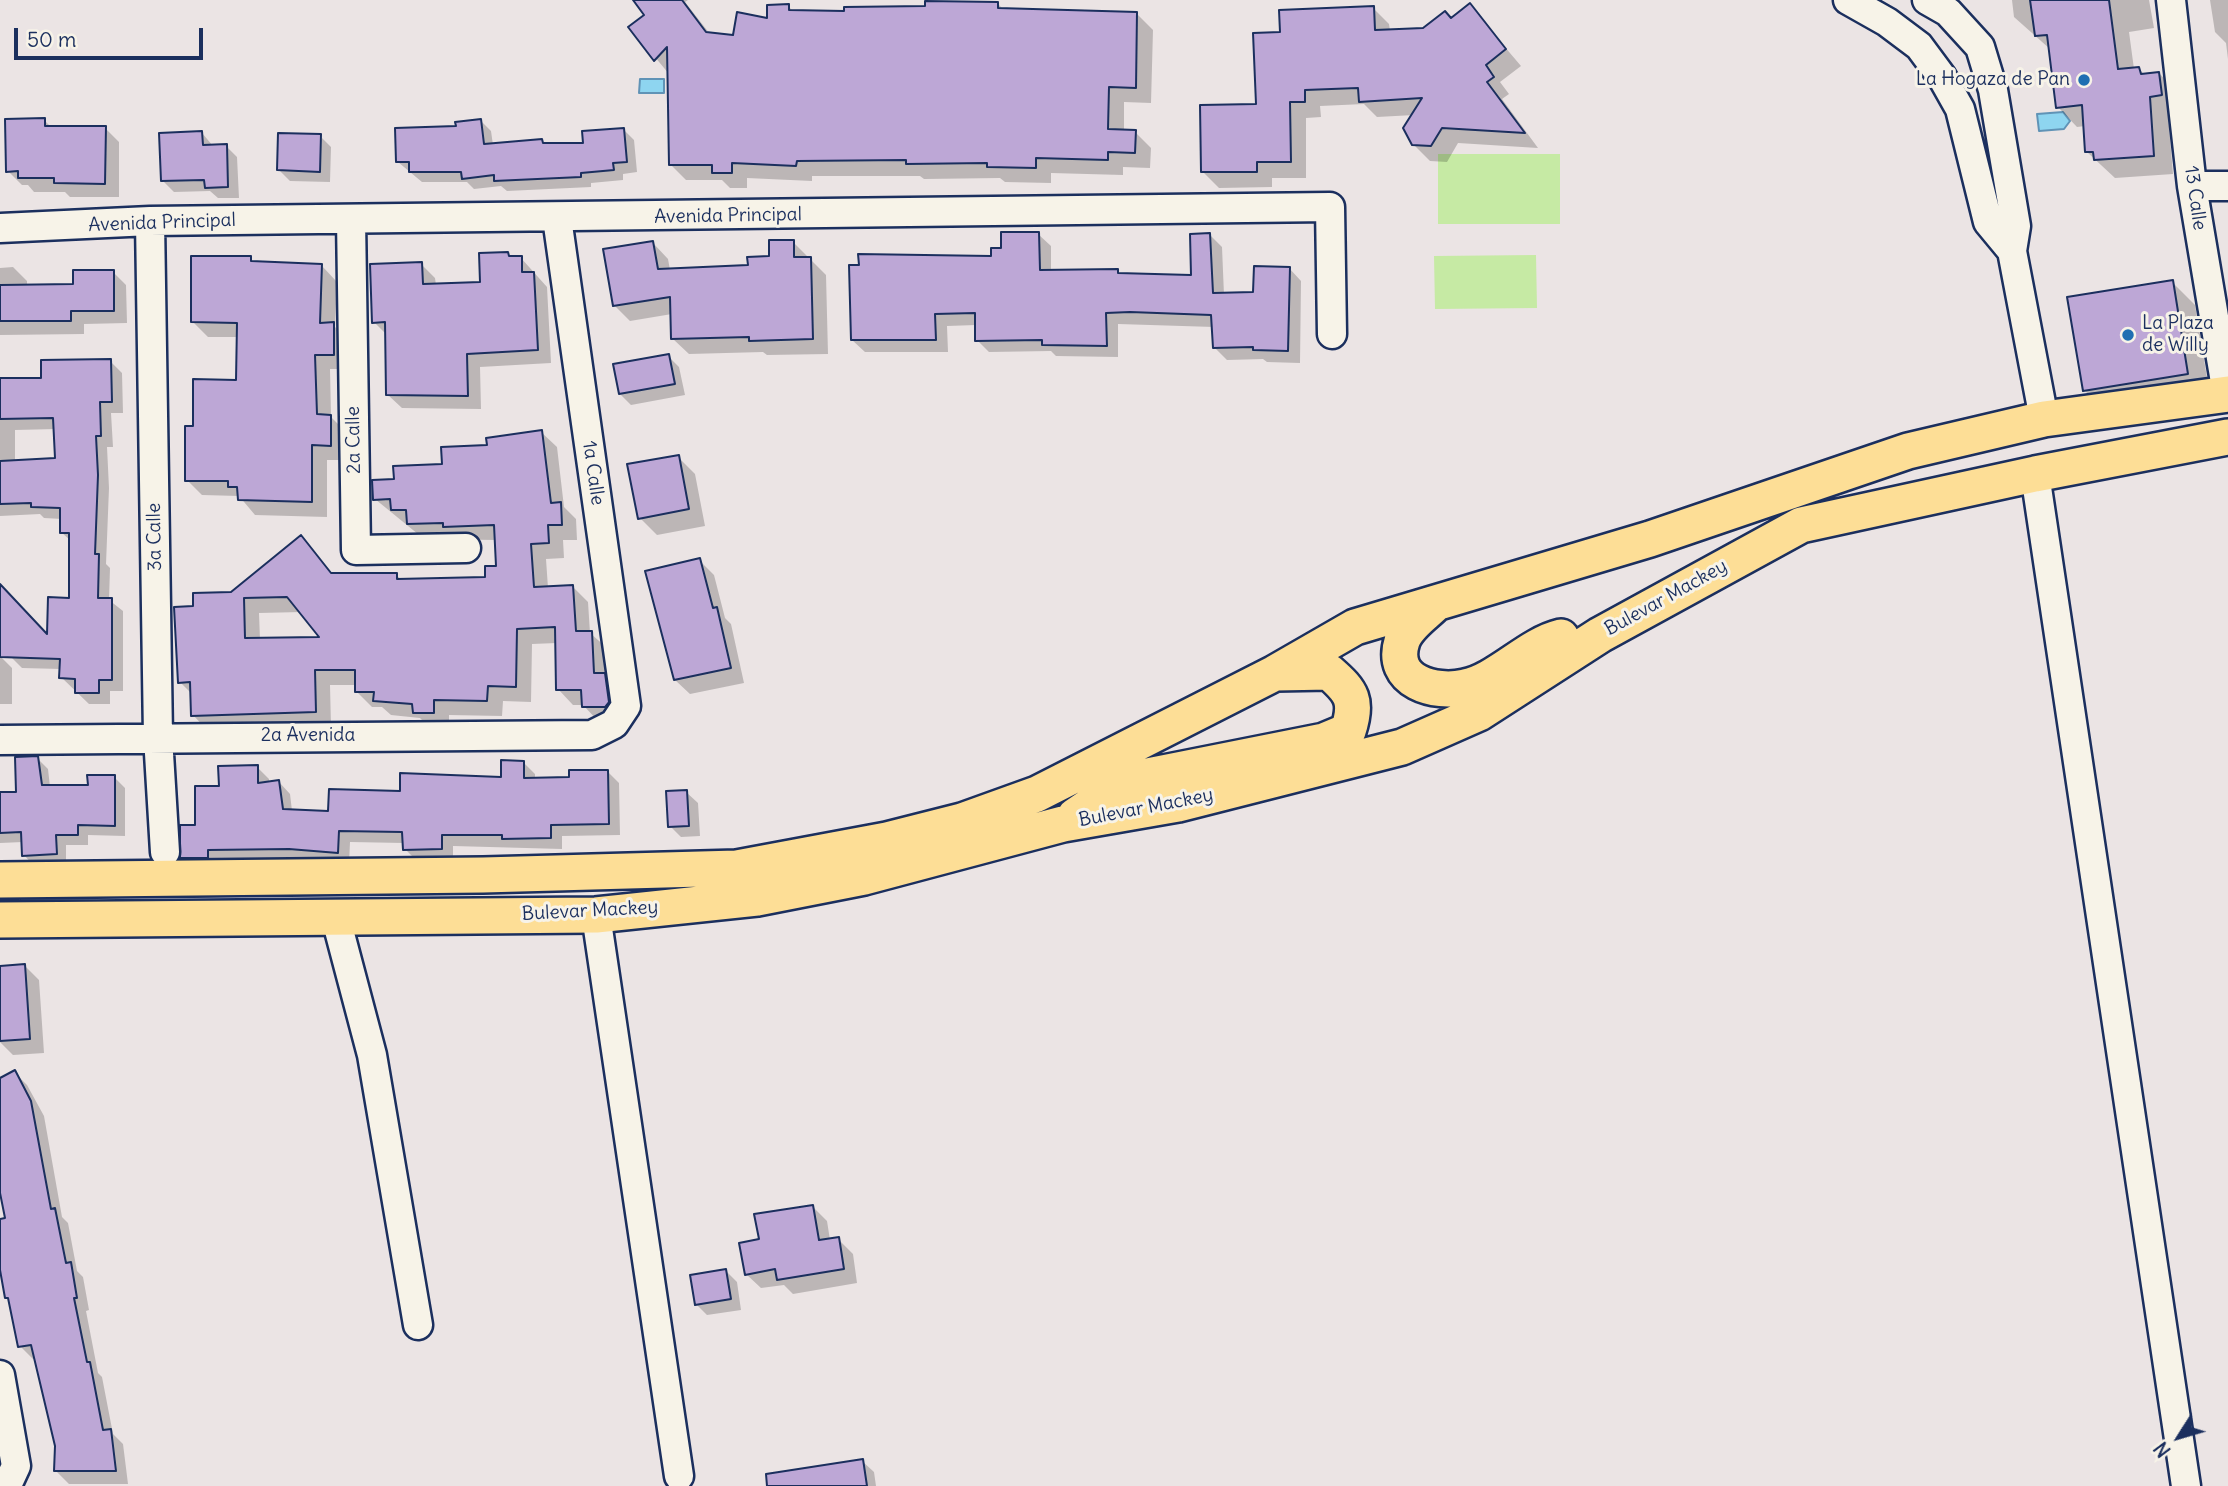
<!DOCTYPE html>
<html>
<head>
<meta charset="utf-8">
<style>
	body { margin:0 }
	#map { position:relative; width:2228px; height:1486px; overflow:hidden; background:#ebe4e4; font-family:Delius,sans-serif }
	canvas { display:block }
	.north { position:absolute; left:2144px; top:1402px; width:70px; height:70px; -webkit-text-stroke:5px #f7f3e8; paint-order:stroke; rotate:233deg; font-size:19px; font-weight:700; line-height:28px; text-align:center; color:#1b2f5e }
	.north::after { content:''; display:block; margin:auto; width:24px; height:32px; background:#1b2f5e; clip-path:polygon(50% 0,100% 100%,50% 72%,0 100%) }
	.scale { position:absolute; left:14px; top:28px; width:189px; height:32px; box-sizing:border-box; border:4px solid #1b2f5e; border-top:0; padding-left:9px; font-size:21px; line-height:24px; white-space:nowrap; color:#1b2f5e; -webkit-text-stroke:5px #f7f3e8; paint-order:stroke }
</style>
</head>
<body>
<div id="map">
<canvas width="2228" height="1486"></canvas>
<div class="north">N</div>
<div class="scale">50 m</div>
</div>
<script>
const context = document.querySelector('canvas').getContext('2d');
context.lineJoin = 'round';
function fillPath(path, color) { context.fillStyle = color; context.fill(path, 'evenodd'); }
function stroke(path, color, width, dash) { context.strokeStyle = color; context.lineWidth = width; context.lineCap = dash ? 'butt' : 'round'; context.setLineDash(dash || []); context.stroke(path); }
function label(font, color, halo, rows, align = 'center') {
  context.font = font + ' Delius,sans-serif'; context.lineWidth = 6; context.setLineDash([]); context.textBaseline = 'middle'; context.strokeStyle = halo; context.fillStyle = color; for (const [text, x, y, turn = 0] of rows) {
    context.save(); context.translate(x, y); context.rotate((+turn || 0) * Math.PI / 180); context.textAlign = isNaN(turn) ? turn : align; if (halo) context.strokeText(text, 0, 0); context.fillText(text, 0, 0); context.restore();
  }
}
const green = new Path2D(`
	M1438,154h122v70h-122z
	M1536,255l1,53 -102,1 -1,-53z`);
const water = new Path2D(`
	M640,79h24v14h-25z
	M2063,112l7,9 -6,8 -25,2 -2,-17z`);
const shadow = new Path2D(`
	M635,0h53l-3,2 25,32 24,3 35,-17 19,-14 6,6 51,1 153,-9 6,6 133,4 16,16 -2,73 -27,-1v29l11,1 16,16 -1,20 -27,-1v8l-72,-2v10l-46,-1 -5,-4 -76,1 -4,-3h-108v5l-65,-3v10h-17l-8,-8h-36l-16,-16 -1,-90 -38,-46 16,-13z
	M2012,0h137l5,28 -25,4 5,37h5l6,6 14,-2 19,20 3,21 -13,1 5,59 -58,4 -28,-26 -2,-26 -8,1 -19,-20 -8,-58 -36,-32z
	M2210,0h18v59l-2,-16 -11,-11z
	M1470,6l51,60 -21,16 9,12 -7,5 36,49 -80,-5 -11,19 -17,-1 -17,-17 1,-29 -37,2 -13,-13 -44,2 1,11 -15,1v60h-34v9l-53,1 -16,-16 55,-66 24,-72 91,-26 16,16 1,7 34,-2 28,-9z
	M44,120l8,8h53l14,14v55h-49l-5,-5h-31l-6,-7h-6l-14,-14z
	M481,121l10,10 2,14 49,-4 4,4h38l39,-16 11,11 3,32 -14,2v6l-32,3v4l-84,4 -6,-5 -27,3 -7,-7h-45l-24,-20 60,-34z
	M202,133l11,13h13l11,11 2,41h-21l-8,-7 -36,1 -12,-12z
	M320,136l11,11 -1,35 -40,-1 -11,-11z
	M1038,234l13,12v26l66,-1 4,4 72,1 17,-41 12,12 2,48 31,-1 34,-26 12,13 -1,82 -33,-1 -4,-3 -36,1 -13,-13v-20l-96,-3v33l-62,-1 -5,-5 -62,1 -12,-12 -1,-15 -29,1 1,26h-83l-13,-12 151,-91z
	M793,242l33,33 2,79 -61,1 -4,-3 -74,2 -16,-15 -1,-25 -42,7 -15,-15 38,-63 15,16 2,11 79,-3 22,-9z
	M508,254l4,4h9l26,29 4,76 -71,4 1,42 -79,-1 -14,-13 -1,-60 -13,-13 47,-58 14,14 1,7 46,-2z
	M250,258l5,5 67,3 15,16 -2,45 14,13v29h-19l1,48 15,15 -1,28h-18v57l-72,-2 -16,-19 -37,-1 -15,-15 8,-52 43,-47v-44h-30l-15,-15z
	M13,267l14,14v5l48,-1 38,-13 13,13 1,38 -43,1v10l-84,1v-67z
	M2172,282l23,23 15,91 -103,16 -23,-22z
	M668,356l11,11 6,28 -54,10 -11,-11z
	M110,361l12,12 1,40h-12l2,34h-6l2,41 -3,76 4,4 -1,32 14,11v80h-13v13h-21l-28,-27v-8l-39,-1 -22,-22v-51l49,42 22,-38v-58l-10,-9 1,-13 -18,-1 -4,-4 -40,2v-136l43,-1zM56,429l1,31 -42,2v-32z
	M541,432l16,15 7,60 12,12 1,21h-14l1,18 -18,1 2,29 25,-1 15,15 2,31 17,15 13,42 -21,32 -16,-17h-10l-15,-16 -1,-46 -25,1 -1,58 -28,-1 -1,15 -53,-1v13h-19l-10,-10 -29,-3 -9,-8h-10l-16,-16 1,-6h-27l1,42 -123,4 -15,-16 -1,-21 -12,-12 15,-74 37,-14 69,-56 33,37h62l7,6 84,-2 11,-12 -2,-27 -72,-1 -49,-40 21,-18 93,-34zM302,612l21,26 -63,2 -1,-27z
	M678,457l17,17 10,52 -48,9 -17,-17z
	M699,560l15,15 11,43 6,6 13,59 -54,11 -15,-14z
	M0,656l12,12v36h-12z
	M37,758l11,11 2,18h39l25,-10 11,11v48l-37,-1v10h-22v19l-32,2 -10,-11 -1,-13 -23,1v-49h18z
	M523,762l12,12v6l36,-1 36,-8 12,12 1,52 -58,1v13l-109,-3v14h-37l-11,-11 -1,-6 -54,-1 -1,22 -155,5 -12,-12 38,-70 37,-20 12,12v4l10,-1 11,12 2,17 38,2 71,-20 102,-14z
	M686,792l12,11 2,33 -19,1 -11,-11z
	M25,966l14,14 5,73 -31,2 -13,-13v-75z
	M14,1072l13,13 17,31 18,101 6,6 9,48 6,6 6,33 -3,1 12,62 4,4 11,57 10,10 5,40h-59l-13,-13v-25l-20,-87h-3l-13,-13 -20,-85v-40l7,-2 -7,-35v-105z
	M813,1207l14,14 3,19 8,-1 15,15 4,29 -64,11 -9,-9 -23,3 -15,-14 15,-33z
	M726,1271l11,11 4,28 -34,5 -11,-11z
	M862,1461l12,11 2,14h-70z`);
const building = new Path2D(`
	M633,0h49l24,32 27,3 4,-23 30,6v-13l22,-1v6l55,1v-4l81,-1v-5l73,1v6l139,4 -1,76 -27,-1 -1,42 28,1 -1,23 -27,-1v8l-72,-2v10l-49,-1v-4l-81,1v-4l-109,1 -1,5 -64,-3v10h-20v-8h-43l-2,-118 -13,14 -26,-34 16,-12z
	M2030,0h79l9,69 21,-2 2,7 18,-2 3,23 -12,2 4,59 -60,4 -1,-8h-8l-3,-47 -26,3 -9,-73 -12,1z
	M1470,3l36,46 -20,16 8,12 -7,5 38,51 -83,-5 -11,18 -19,-1 -9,-17 19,-30 -63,4 -1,-14 -53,2v12h-15l1,60h-34v10h-56l-1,-67 56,-1 -3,-71 27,-1 -1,-22 95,-4 1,24 48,-2 22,-17 6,7z
	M45,118v8h61l-1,58 -51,-1v-5h-36v-7l-12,1 -1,-53z
	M481,119l3,25 58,-5 1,4h40l-1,-12 42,-3 3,34 -14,1 1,7 -33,3v4l-87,4v-6l-32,4 -1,-7h-52v-10h-13l-1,-34 61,-2 -1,-4z
	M202,131l1,14 24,-1 1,43 -23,1 -1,-8 -43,1 -2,-48z
	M278,133l43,1 -1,38 -43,-2z
	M1001,232h38l1,38 78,-1v4l73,2 -1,-41 20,-1 3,60 40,-1 1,-26 36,1 -2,84 -35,-1v-3l-40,1 -2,-33 -81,-3 -24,1 1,33 -65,-1v-5l-67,1v-28l-40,1 1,26h-85l-2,-75h10l-1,-11 133,2v-8h10z
	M769,240h25v17h17l2,82 -64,2v-4l-78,2 -1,-42 -57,9 -10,-57 50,-8 5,28 90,-4 -1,-8 22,-1z
	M508,252l1,4h13v16h12l4,78 -71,4 1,42 -82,-1 -1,-73 -13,1 -2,-59 52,-2 1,22 57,-2 -1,-29z
	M191,256h60v5l71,3 -2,59 14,-1v33h-19l2,59 14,1v31l-19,-1v57l-74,-2 -1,-13h-9v-6h-43v-55h8v-47l43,1 1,-57 -46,-1z
	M73,270h41v41h-43v10h-71v-36l73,-1z
	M2173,280l15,94 -105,17 -16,-94z
	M669,354l6,30 -56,10 -6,-30z
	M111,359l1,43h-12l1,34h-5l2,39 -3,79h4l-1,44h14v82h-13v13h-24v-14l-16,-1 1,-19 -60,-2v-73l47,50 1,-37 21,1v-65h-9v-25l-29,-1v-4l-31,1v-43l55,-3 -2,-40 -53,1v-41h41v-18z
	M542,430l9,73 10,-1 1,23h-14l1,18 -18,1 3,43 39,-2 3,46h16l2,42h11l4,29 -4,5h-23l-1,-17h-25l-1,-63 -38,2 -1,58 -28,-1 -1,15 -53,-1v13h-21l-1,-9 -39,-3 1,-9h-19v-22h-40l1,42 -125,4 -1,-34 -12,1 -4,-76 19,-1v-13l38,-1 70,-57 30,38h66v6l88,-2v-11h11l-2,-41 -51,2v-4l-36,1 -1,-14h-15l-1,-11 -17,1 -1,-20 22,-1 -1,-13 49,-2 -1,-17 46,-2 -1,-7zM287,597l32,40 -74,1 -1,-40z
	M679,455l10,54 -51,10 -11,-55z
	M700,558l13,50 4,-1 14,61 -57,12 -29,-109z
	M38,756l4,29h46l-1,-10h28v51l-37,-1v10h-22l1,19 -35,2 -1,-24 -21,1v-41h16l-1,-35z
	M501,760l23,1v17l45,-1v-7h39l1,54 -58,1v13l-49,1v-4h-60v14l-39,1 -1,-18 -63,-1 -1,22 -49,-4 -81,1v8h-28v-33h15v-39h24l-1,-20 40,-1v18l21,-3 4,29 45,2 1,-22 71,2v-18l101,4z
	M687,790l2,36 -21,1 -2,-36z
	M25,964l5,75 -30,2v-75z
	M15,1070l16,31 20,108 4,-1 11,55 5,-1 6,36h-3l13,64h3l13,68 8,-1 5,42h-62l1,-25 -24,-101 -13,2 -10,-49h-3l-5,-28v-51l5,-1 -5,-25v-115z
	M813,1205l6,35 20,-3 5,32 -67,11 -2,-11 -30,6 -6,-32 20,-4 -5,-25z
	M726,1269l5,30 -36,6 -5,-30z
	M863,1459l4,27h-100l-1,-12z`);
const minor = new Path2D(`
	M1848,0l39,22 32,24 23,31 18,32 28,113 24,29
	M1927,0l21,12 32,35 13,43 23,136 -4,25 32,168
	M2171,0l21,186 35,208
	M2192,186h36
	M351,219l5,331 110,-2
	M150,221l8,516 7,115
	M0,228l150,-7 1180,-14 2,127
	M2035,474l151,1012
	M0,740l592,-5 22,-11 12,-18 -69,-488
	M335,915l37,140 46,270
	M596,915l83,561
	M0,1375l16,91 -6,13 -9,7`);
const major = new Path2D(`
	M1434,605c-10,10 -27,21 -32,36 -13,41 33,53 63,46 32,-6 63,-42 96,-50
	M1075,816l53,-36 196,-39 24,-10c10,-30 4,-39 -19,-59l-53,1
	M0,880l483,-5 254,-7 150,-28 75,-19 75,-27 238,-121 80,-46 295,-88 258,-88 136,-32 184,-25
	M0,920l596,-5 161,-17 107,-21 199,-53 115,-20 224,-57 77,-34 121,-78 201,-110 234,-51 193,-37`);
const markers = [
	[2084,80,7,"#1f6fb2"],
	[2128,335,7,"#1f6fb2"]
];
const poiNames = [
	["La Hogaza de Pan",2070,80],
	["La Plaza",2142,324,"left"],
	["de Willy",2142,346,"left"]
];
const streetNames = [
	["13 Calle",2195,198,82],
	["Avenida Principal",728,216,-1],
	["Avenida Principal",162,223,-2],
	["2a Calle",354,440,-91],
	["1a Calle",593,473,82],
	["3a Calle",155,537,-91],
	["Bulevar Mackey",1666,598,-29],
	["2a Avenida",308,736],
	["Bulevar Mackey",1146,808,-11],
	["Bulevar Mackey",590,911,-3]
];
fillPath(green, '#c6eaa4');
fillPath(water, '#8ed5f0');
stroke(water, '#6093b6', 2);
fillPath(shadow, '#0003');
fillPath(building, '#bda7d6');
stroke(building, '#1b2f5e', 2);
stroke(minor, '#1b2f5e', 33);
stroke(major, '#1b2f5e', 40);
stroke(minor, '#f7f3e8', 28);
stroke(major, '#fdde96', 35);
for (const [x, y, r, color] of markers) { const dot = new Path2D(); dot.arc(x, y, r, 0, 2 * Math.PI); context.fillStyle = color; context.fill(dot); stroke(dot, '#f7f3e8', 2.5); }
label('19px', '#1b2f5e', '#f7f3e8', poiNames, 'right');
label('19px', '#1b2f5e', '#f7f3e8', streetNames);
</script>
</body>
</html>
